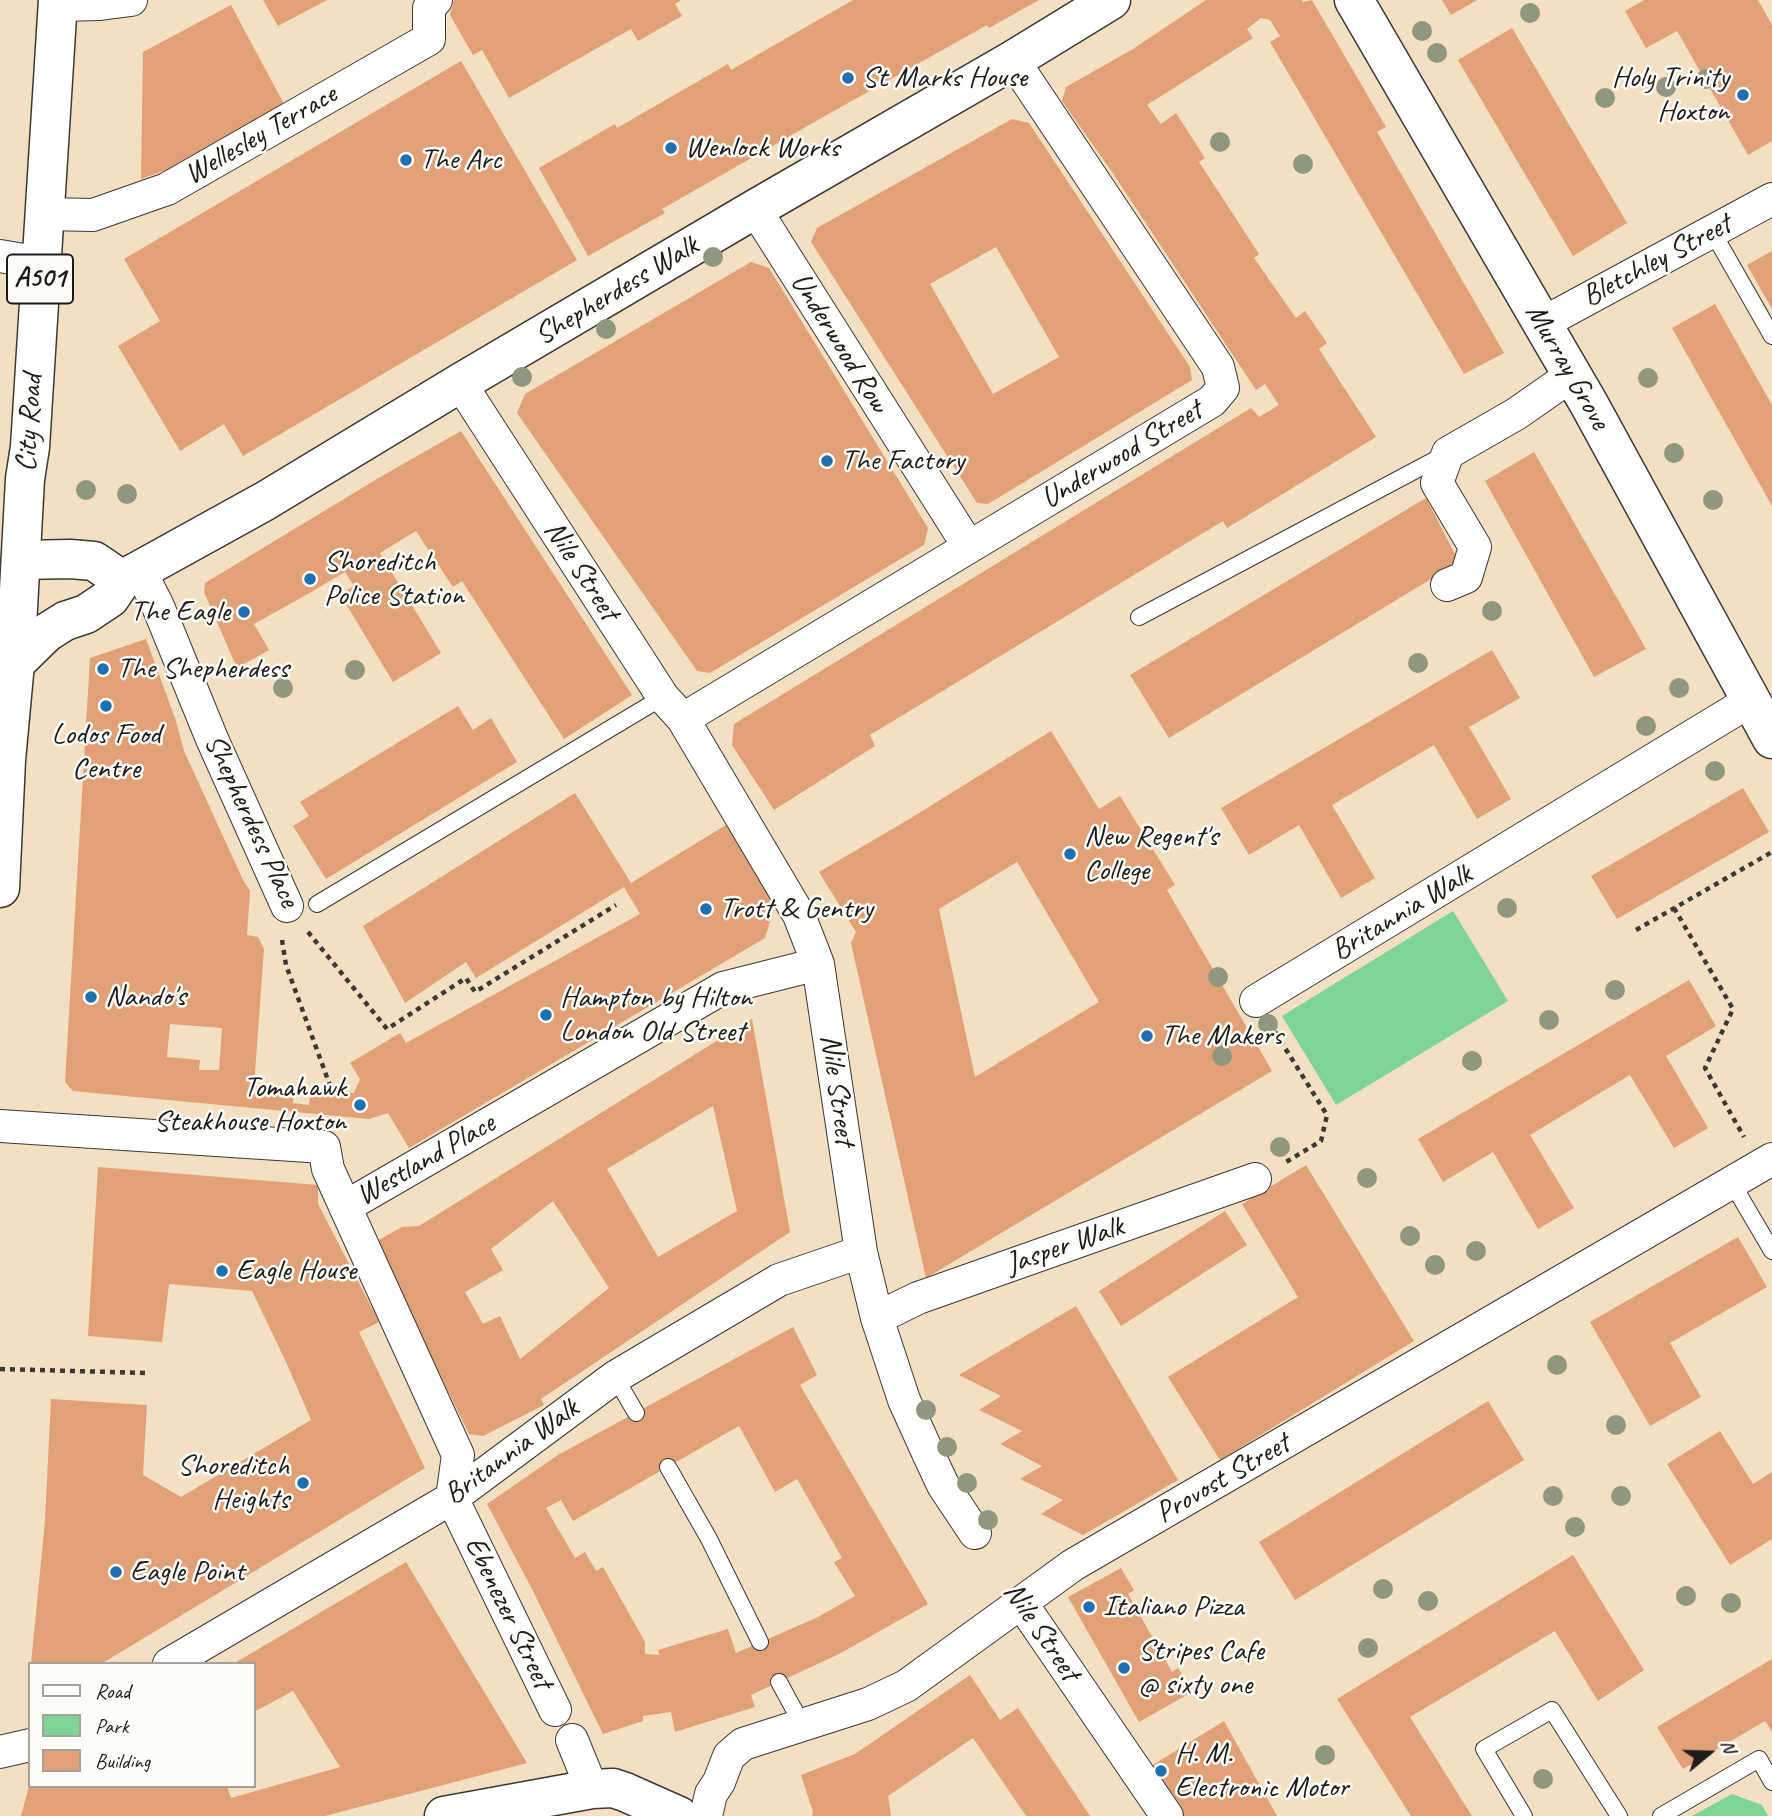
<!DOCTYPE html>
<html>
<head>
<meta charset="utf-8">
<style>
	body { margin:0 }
	#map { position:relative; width:1772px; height:1816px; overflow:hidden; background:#f3dfc2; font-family:Caveat,sans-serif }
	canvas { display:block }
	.legend { position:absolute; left:28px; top:1662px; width:228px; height:126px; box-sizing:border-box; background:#fdfcf7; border:2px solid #a3a29f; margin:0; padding:9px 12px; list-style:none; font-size:21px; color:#1c1c1c }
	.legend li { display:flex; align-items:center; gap:14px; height:35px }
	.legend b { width:35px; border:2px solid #a3a29f }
	.north { position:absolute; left:1674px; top:1718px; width:70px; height:70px; -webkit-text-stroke:5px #fdfcf7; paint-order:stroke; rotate:71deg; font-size:19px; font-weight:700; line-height:28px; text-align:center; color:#1c1c1c }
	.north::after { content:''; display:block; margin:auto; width:24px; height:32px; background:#1c1c1c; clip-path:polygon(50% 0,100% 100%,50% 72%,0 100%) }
</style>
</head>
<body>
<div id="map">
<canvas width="1772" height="1816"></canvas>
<ul class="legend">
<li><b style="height:9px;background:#fff"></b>Road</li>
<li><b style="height:19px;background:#7ed396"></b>Park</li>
<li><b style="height:19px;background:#e1a076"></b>Building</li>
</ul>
<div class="north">N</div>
</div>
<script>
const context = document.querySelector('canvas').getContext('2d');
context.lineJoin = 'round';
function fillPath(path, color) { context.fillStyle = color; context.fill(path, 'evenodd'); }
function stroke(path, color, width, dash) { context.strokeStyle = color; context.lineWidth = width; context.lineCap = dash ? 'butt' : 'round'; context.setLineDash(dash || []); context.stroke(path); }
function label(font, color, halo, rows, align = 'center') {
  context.font = font + ' Caveat,sans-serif'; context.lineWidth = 5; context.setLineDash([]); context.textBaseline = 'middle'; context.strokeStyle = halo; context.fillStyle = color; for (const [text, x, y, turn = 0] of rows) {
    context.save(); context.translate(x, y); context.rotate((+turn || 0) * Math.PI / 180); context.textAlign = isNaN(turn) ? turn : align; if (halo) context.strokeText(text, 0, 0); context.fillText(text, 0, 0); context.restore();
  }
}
const green = new Path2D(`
	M1453,911l55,90 -172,104 -54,-89z
	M1732,1794l30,11 6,11h-76z`);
const building = new Path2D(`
	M263,0h64l-49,26z
	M454,0h227l-6,4 7,12 -44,25 -7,-12 -122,69 -27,-48 -9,5 -23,-40z
	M853,0h186l-50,28 -2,-3 -162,91 -163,93 3,4 -77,43 -49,-88 76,-44 2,4 111,-64 3,6z
	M1206,0h96l1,2 9,-2 74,127 -9,5 127,221 -40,21 -194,-332 10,-6 -10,-16 -9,-2 -14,11 6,9 -106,67 14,19 15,-11 29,45 -6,4 60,92 -5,4 42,60 9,-7 22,32 -8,6 57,88 -149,91 -4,-7 -353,214 5,11 -101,64 -42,-65 2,-21 517,-316 8,9 20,-12 -14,-21 -9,6 -144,-218 -50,-71 4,-14 67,-38z
	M1442,0h35l-26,15z
	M1644,0h114l14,25v116l-24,14 -71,-124 -31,17 -21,-37z
	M231,5l54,101 -110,61 -34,12 2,-127z
	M1512,28l115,195 -54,33 -115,-196z
	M461,61l116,199 -334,196 -19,-32 -44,27 -62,-105 42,-25 -36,-62z
	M1012,119l17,4 161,244 2,13 -204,124 -11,-1 -166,-261 6,-14zM996,247l63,110 -66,37 -63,-110z
	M1772,251v58l-25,-44z
	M751,262l18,6 159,260 -4,17 -214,128 -13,-2 -180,-258 8,-19z
	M1715,304l57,101v101l-100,-178z
	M461,431l171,264 -68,44 -102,-158 -9,6 -37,-56 -36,22 61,100 -48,29 -53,-88 14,-8 -9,-14 -46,27 -45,25 15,26 -32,18 -33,-76 1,-9 177,-107z
	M1534,452l112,197 -52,28 -109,-196z
	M1426,498l33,64 -290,176 -39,-63z
	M146,639l30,82 8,30 59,129 7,11 -3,44 11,2 6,12 -10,137 40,3 -1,14 16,2 2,-15 43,3 6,-14 -10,-16 50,-30 6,10 234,-129 -16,-27 -148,91 -10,-16 -61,41 -42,-77 212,-133 56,90 95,-58 49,80 -10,33 -356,210 -21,-35 -19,6 -296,-28 -8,-9 25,-424zM170,1024l52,4 -3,42h-20l1,-10 -33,-3z
	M1492,650l28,48 -51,29 42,72 -34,20 -43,-74 -102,60 43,73 -34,20 -42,-73 -50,30 -28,-47z
	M458,706l15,24 18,-12 26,44 -191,117 -33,-53 16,-10 -9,-14z
	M1051,731l48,78 21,-13 55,89 -8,5 105,181 -346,207 -75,-335 5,-11 -37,-60 92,-54zM1017,862l82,140 -124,75 -36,-168z
	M1743,788l26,44 -152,87 -26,-43z
	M1689,980l27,46 -50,30 42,72 -34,20 -44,-73 -100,60 44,73 -36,21 -45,-77 -50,30 -25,-43z
	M752,1019l38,213 -249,167 3,6 -61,31 -14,-2 -94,-192 27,-15 17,-1zM713,1106l24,105 -79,46 -51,-88zM553,1201l56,87 -89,71 -20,-43 -17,8 -18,-32 38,-22 -12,-21z
	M1306,1165l108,176 -194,119 -52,-83 130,-80 -56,-93z
	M98,1167l220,18v19l61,118 -20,10 66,136 -324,196h-70l14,-143 6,-122 96,6 -4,70 38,22 130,-77 -24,-56 -35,-73 -83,-7 -7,58 -74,-6z
	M1225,1211l22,34 -126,81 -22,-35z
	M1738,1237l29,50 -97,56 31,54 -51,29 -60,-104z
	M1076,1306l102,174 -95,55 -42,-21 22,-14 -43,-21 22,-13 -42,-22 22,-13 -43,-21 22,-14 -42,-21z
	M793,1327l24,48 -17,10 128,219 -89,50 -88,41 4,12 -80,25 -4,-20 -28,4v5l-40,13 -71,-145 -45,-85 71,-49zM739,1426l36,66 22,-13 45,79 -8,4 21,34 -37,21 -82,36 -8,-24 -70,21 1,5 -14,-1v-12l-42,-75 -7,4 -11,-19 -10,6 -29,-50 15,-8 12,21z
	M1488,1401l36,59 -229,140 -36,-58z
	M1720,1431l33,53 19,-12v67l-42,26 -63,-101z
	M1573,1555l71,115 -46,31 -43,-70 -145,86 62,99h-61l-74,-117z
	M406,1562l121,201 -202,53h-304l8,-30h198l4,12 109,-31 -47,-76 -39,21v-48h-21z
	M1121,1568l13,22 -6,4 44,78 6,-4 14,24 -53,30 -71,-125z
	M1772,1659v73l-7,-11 -82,48 -26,-42z
	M970,1675l30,45 18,-12 72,108h-64l-53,-78 -85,58 3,20h-79l1,-4 -12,-37 54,-21z
	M1224,1721l53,95h-98l-31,-48z`);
const path = new Path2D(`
	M1674,908l59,101 -28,59 39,69
	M1636,930l136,-78
	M308,932l79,97 79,-51 9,14 141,-87
	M282,940l4,25 46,126
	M1275,1032l52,83 -6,26 -35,21
	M0,1369l147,4`);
const lane = new Path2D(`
	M1712,231l60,105
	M1139,617l307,-163
	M317,904l346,-207
	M1732,1183l40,68
	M615,1377l21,36
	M668,1467l41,72 51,103
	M779,1682l24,44
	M1524,1816l-40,-67 68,-39 67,106
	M1661,1816l98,-57 13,23`);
const street = new Path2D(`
	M58,5l42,-1 31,-4
	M755,209l214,338
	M45,214l48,1 74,-26 262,-150v-31l7,-8
	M0,256l41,7
	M1543,323l229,-124
	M460,383l203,314 20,22 116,196 19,49 43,288 16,66 27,82 24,53 15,32 32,48
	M140,571l17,33 55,135 75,167
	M1447,585l19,-8 9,-30 -38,-64 11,-30 68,-39 56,-39
	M683,719l529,-318 11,-13 -5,-21 -205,-307
	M1256,1001l494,-300
	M0,1126l324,21 4,22 130,286 -6,43 103,212
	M345,1207l378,-219 95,-24
	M877,1318l41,-20 337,-119
	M1022,1604l145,212
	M169,1664l283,-166 163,-121 164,-97 82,-28
	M572,1740l20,49
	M0,1752l30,-7
	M706,1816l5,-22 8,-12 10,-26 14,-12 125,-40 38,-18 167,-121 699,-406`);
const secondary = new Path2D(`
	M1354,0l235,404 183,335
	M21,560l49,-1 24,2 28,19
	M0,678l46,-45 19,-12 21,-7 24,-16 12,-18 143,-79 195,-118 295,-174 258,-149 98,-60`);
const primary = new Path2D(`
	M444,1816l148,-27 21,-1 12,4 54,24`);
const highway = new Path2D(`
	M0,888l6,-128 9,-97 10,-184 5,-32 28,-447`);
const trees = [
	[1530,13],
	[1422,31],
	[1437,53],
	[1706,79],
	[1666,87],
	[1605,98],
	[1220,142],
	[1303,164],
	[713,257],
	[606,329],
	[522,377],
	[1648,378],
	[1674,453],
	[86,490],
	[127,494],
	[1713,500],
	[1492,611],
	[1418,663],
	[355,670],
	[283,688],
	[1679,688],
	[1646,726],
	[1715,771],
	[1507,908],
	[1218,977],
	[1615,990],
	[1549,1020],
	[1268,1024],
	[1222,1056],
	[1472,1061],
	[1280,1147],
	[1367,1178],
	[1410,1236],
	[1476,1251],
	[1435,1265],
	[1557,1365],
	[926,1410],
	[1616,1425],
	[947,1447],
	[967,1483],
	[1553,1496],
	[1621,1496],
	[988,1520],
	[1575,1527],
	[1383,1589],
	[1686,1596],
	[1428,1601],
	[1731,1603],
	[1368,1648],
	[1325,1755],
	[1543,1779]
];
const markers = [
	[848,78,7,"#1f6fb2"],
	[1743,95,7,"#1f6fb2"],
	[671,148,7,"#1f6fb2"],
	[406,160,7,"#1f6fb2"],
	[827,461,7,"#1f6fb2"],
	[310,579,7,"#1f6fb2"],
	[244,612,7,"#1f6fb2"],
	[103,669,7,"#1f6fb2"],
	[106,706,7,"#1f6fb2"],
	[1070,854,7,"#1f6fb2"],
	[706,909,7,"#1f6fb2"],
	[91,997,7,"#1f6fb2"],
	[546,1015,7,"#1f6fb2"],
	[1147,1036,7,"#1f6fb2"],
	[360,1105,7,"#1f6fb2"],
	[222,1271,7,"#1f6fb2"],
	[303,1483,7,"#1f6fb2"],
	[116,1572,7,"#1f6fb2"],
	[1089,1607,7,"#1f6fb2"],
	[1124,1668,7,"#1f6fb2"],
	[1161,1771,7,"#1f6fb2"]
];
const shields = [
	[40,279,66]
];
const shieldNames = [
	["A501",40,279]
];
const poiNames = [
	["St Marks House",862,78],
	["Holy Trinity",1729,78,"right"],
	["Hoxton",1729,112,"right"],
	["Wenlock Works",685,148],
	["The Arc",420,160],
	["The Factory",841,461],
	["Shoreditch",324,562],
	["Police Station",324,596],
	["The Eagle",230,612,"right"],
	["The Shepherdess",117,669],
	["Lodos Food",106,735,"center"],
	["Centre",106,769,"center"],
	["New Regent's",1084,837],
	["College",1084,871],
	["Trott & Gentry",720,909],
	["Nando's",105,997],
	["Hampton by Hilton",560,998],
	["London Old Street",560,1032],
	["The Makers",1161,1036],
	["Tomahawk",346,1088,"right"],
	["Steakhouse Hoxton",346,1122,"right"],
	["Eagle House",236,1271],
	["Shoreditch",289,1466,"right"],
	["Heights",289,1500,"right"],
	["Eagle Point",130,1572],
	["Italiano Pizza",1103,1607],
	["Stripes Cafe",1138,1651],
	["@ sixty one",1138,1685],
	["H. M.",1175,1754],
	["Electronic Motor",1175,1788]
];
const streetNames = [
	["Wellesley Terrace",261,135,-30],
	["Bletchley Street",1657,261,-28],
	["Shepherdess Walk",617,291,-31],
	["Underwood Row",839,343,58],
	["Murray Grove",1567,367,60],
	["City Road",30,423,-86],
	["Underwood Street",1122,455,-31],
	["Nile Street",581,571,57],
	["Shepherdess Place",251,821,65],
	["Britannia Walk",1402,913,-31],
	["Nile Street",837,1090,82],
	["Westland Place",426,1160,-30],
	["Jasper Walk",1065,1246,-19],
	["Britannia Walk",512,1452,-36],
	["Provost Street",1223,1479,-30],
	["Ebenezer Street",508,1613,64],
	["Nile Street",1041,1632,56]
];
fillPath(green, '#7ed396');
fillPath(building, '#e1a076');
stroke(lane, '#3c3935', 18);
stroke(street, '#3c3935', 34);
stroke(secondary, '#3c3935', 41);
stroke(primary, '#3c3935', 41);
stroke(highway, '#3c3935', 41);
stroke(path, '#3c3935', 4.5, [5, 5]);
stroke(lane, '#fff', 16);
stroke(street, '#fff', 32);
stroke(secondary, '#fff', 38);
stroke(primary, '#fff', 38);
stroke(highway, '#fff', 38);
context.fillStyle = '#8f977e';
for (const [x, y] of trees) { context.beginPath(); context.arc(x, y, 10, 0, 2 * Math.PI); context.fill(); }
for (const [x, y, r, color] of markers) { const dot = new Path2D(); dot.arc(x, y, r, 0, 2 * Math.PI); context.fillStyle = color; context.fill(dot); stroke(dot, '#fdfcf7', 2.5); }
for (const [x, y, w] of shields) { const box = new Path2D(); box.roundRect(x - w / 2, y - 24.5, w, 49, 5); context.fillStyle = '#fdfcf7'; context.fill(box); stroke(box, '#1c1c1c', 2); }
label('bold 28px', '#1c1c1c', null, shieldNames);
label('30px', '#1c1c1c', '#fdfcf7', poiNames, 'left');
label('30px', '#1c1c1c', '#fdfcf7', streetNames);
</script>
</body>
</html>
